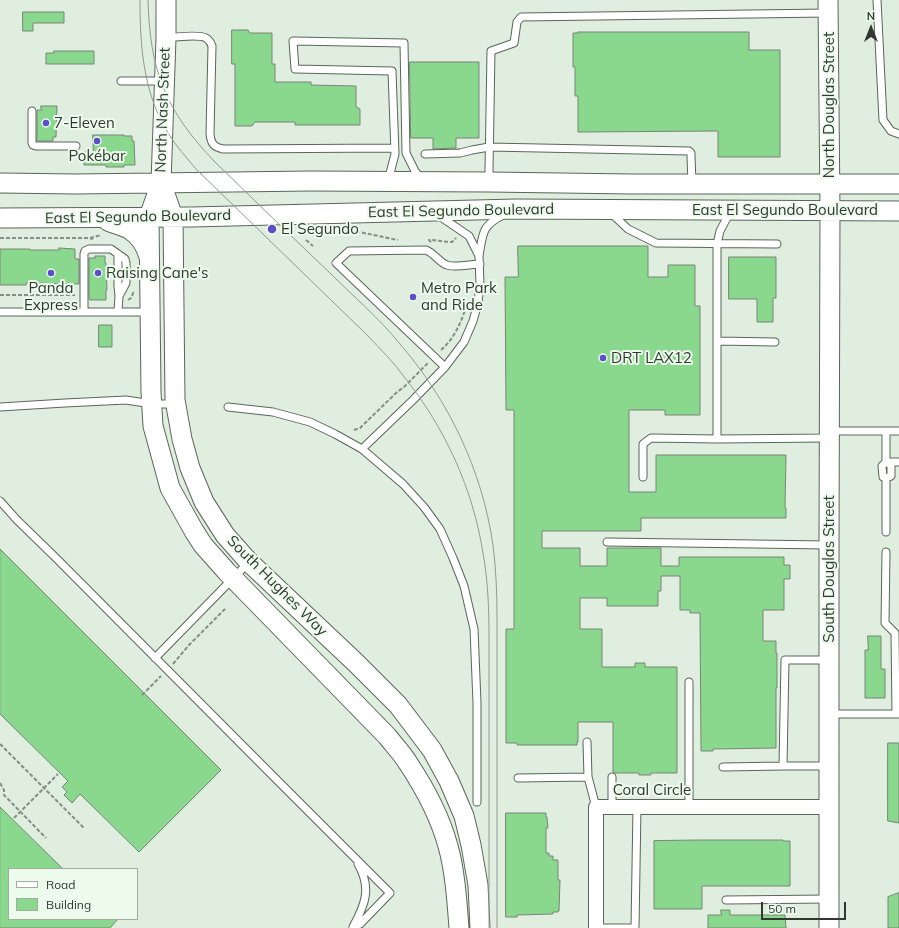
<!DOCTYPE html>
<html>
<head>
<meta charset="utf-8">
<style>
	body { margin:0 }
	#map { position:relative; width:899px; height:928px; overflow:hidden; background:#dfeedf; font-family:Mulish,sans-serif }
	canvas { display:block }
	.legend { position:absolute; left:8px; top:868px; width:130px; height:52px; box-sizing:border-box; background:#ecfbec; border:1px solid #a2ada2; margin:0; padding:5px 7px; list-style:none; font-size:12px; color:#323732 }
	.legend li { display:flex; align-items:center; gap:8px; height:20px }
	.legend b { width:20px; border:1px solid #a2ada2 }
	.north { position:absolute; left:851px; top:8px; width:40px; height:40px; -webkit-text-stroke:3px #ecfbec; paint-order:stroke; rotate:0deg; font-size:11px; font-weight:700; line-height:16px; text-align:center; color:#323732 }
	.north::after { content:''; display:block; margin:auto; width:14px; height:18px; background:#323732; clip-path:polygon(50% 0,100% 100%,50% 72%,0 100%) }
	.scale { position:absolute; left:761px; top:902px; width:85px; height:18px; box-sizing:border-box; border:2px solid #323732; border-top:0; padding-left:5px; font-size:12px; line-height:14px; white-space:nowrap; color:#323732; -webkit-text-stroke:3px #ecfbec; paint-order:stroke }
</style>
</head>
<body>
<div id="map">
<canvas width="899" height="928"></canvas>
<ul class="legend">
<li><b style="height:5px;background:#fff"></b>Road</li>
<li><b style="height:11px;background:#8ad78e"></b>Building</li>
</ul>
<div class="north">N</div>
<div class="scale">50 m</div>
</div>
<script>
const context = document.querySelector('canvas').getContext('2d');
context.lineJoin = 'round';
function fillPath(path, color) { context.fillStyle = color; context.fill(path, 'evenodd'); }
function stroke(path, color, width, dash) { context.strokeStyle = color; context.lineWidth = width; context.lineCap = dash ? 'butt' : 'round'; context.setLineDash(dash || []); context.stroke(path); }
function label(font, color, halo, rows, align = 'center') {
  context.font = font + ' Mulish,sans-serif'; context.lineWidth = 4; context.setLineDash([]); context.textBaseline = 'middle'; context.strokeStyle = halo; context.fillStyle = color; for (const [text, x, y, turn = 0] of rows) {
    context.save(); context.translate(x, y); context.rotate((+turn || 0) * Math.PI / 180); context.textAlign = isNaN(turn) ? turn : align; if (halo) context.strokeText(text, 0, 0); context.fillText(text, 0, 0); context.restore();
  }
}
const building = new Path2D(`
	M23,12h41v11h-31v8h-10z
	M232,30h16l2,3h22v31h3v18h36v3l45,1v21l4,2v16h-65v-3h-40l-3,4h-17v-62h-3z
	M578,32h171v18h31v107h-62v-26l-140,1v-36h-3v-29h-2v-34h5z
	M54,51h40v13h-48v-11h8z
	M410,62h69v76h-23v10l-23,1v-11h-22z
	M41,106h16l-1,31h-3v4h-16v-31h4z
	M93,135h31v1h8v5h2l1,24h-11v2h-18v-2h-22v-13h9z
	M518,246h130v31h20v-12h27v41h5v109h-35v-5h-36v82h27v-37h130l-1,53h1v10h-145v13h-99v17h38v18h27v-18h54v18h18v-9h105v8h6v14h-6v31h-21v31h13v12h1v35h-1v60l-63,1v2h-12l-1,-138h-10v-3h-10v-34h-19v15h-3v15h-51v-8h-27v31h22v38h33v-4h10v4h32v106h-26v2h-12v-2h-24l-2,-1v-50h-35v20h-1v3h-60v-2h-11v-114h8v-219h-8l-1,-133h13z
	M59,248l16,1v10h4v25l-53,-1v2h-26v-36h30v1h29z
	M95,256h10v7h1l1,27h-1v10h-16l-1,-2v-40h6z
	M729,257h47v41h-3v24h-16v-23h-28z
	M99,325h13v22h-13z
	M0,549l221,221 -82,82 -59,-58 -8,9 -8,-8 3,-3 -5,-5 6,-6 -68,-67z
	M868,636h13v33h4v29h-20v-48h3z
	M888,743h11v80l-11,-2z
	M0,807l63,62h-54v50h109l-8,9h-110z
	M506,813h40v4h1l1,11h-2v25h3v3h4v4h5v20h2l-1,31h-1v1h-5v2l-36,1v2h-11z
	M700,840h83v1h7v45h-88v23h-48v-68z
	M899,893v35h-11v-31z
	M721,910h9v5h55l1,13h-78v-13h13z`);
const path = new Path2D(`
	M340,229v2l19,1 39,8
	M0,238h89l4,1
	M90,238l11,-3
	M306,240l7,6
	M431,242l-2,-2c8,0 15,2 23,2l4,-4
	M0,295h75
	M128,300l3,-2 3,-7
	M441,350c12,-10 19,-25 24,-40
	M354,430l6,-2 36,-35 9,-7 23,-23
	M173,664l16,-19 36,-36
	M142,695l19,-19
	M0,744l84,84
	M0,783l4,7v5l42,43
	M14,818l44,-44`);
const lane = new Path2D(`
	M877,0l6,120 8,11 8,3
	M166,38c9,-1 33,-4 40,0 3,2 5,5 6,8l-2,88c1,10 4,13 13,15l171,-1
	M121,81h43
	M32,111v32l1,2 3,1h40
	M425,154l35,-1 12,-3 17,-3 200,4 2,2v3l1,28
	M388,181l7,-27 -3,-83 -97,-2 -2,-28 111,2 2,110 9,18 6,8
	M489,182v-12l2,-119 23,-8 3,-21 4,-5 307,-4
	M611,213l17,16 28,14 121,1
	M118,254v32l1,10
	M479,256c4,-22 2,-30 24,-41
	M0,312h150
	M84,312v-58l1,-3 4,-2h22l14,10 1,4v20l-7,13 -1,16
	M717,341l58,1
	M445,367l-109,-104 13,-12 77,-1c8,3 14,13 21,15 6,3 25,-1 33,-1
	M0,407l65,-4 61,-3 26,4h22
	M228,407l45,5 37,10 25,12 27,15 41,35 21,23 16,22 13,29 11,28 10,43 3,74v99
	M829,431h70
	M886,431v31l-4,4 1,11 3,1v54
	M717,439l112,-1
	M362,449l51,-49 32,-33 19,-25 9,-21 5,-18 2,-18 -1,-29 -10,-20 -31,-21
	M886,462l5,3v11l-5,2
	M886,462h13
	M643,477v-33l8,-6 66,1v-195l3,-13 10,-19
	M0,501l17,19 38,37 221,222 114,114 -30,31 -7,4
	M607,542l221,3
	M886,552l-1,71 10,10 1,81
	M155,658l94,-96
	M829,714h70
	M829,766h-46l2,-106h44
	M723,767l60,-1
	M588,777l8,30
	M612,777v30
	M518,778l70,-1 -1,-35
	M689,807v-125
	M726,900l103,-1
	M353,927c12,-22 19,-39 5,-63
	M596,928h39l2,-121`);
const street = new Path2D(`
	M596,928v-121h233`);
const secondary = new Path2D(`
	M166,0v38l-5,145 -12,34 2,175 2,34 17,62 24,43 9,14 24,27 160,164c7,9 15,17 21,27 16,24 32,54 40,83 7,25 9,55 11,82
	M828,0l2,210 -1,335v383
	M0,183l76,1 234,-3 179,1 143,2h267
	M161,183l12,34 2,183 7,39 8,29 14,34 21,33 24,27 107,101 42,42 34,45 17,31 15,35 7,29 7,40 2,43
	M0,218l192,-1 324,-8 383,2
	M108,221c7,3 15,5 21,8 10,6 17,17 20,28`);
const tram = new Path2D(`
	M140,0c0,46 3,92 28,133 8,13 18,24 28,36l171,166c13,14 27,27 38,43 40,50 68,111 78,175 5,28 6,56 6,84v291
	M148,0c2,71 17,110 67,162 38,37 76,74 115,111 24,24 49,45 70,71 49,57 82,126 93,201 3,24 4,48 4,72v311`);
const markers = [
	[46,123,4,"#5c4ec6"],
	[97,141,4,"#5c4ec6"],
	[272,229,5,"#5c4ec6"],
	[51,273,4,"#5c4ec6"],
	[98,273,4,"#5c4ec6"],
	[413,297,4,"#5c4ec6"],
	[603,358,4,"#5c4ec6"]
];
const streetNames = [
	["North Douglas Street",829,105,-90],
	["North Nash Street",163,110,-88],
	["East El Segundo Boulevard",785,210],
	["East El Segundo Boulevard",461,211,-1],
	["East El Segundo Boulevard",138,217,-1],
	["South Douglas Street",829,569,-90],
	["South Hughes Way",277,586,45],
	["Coral Circle",652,790]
];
const poiNames = [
	["7-Eleven",54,123],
	["Pokébar",97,156,"center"],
	["El Segundo",281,229],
	["Raising Cane's",106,273],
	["Panda",51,288,"center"],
	["Express",51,305,"center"],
	["Metro Park",421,288],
	["and Ride",421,305],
	["DRT LAX12",611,358]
];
fillPath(building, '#8ad78e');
stroke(building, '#788578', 1);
stroke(lane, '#596659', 9);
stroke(street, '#596659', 16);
stroke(secondary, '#596659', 21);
stroke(path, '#858f85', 2, [4, 2]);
stroke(lane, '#fff', 7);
stroke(street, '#fff', 14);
stroke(secondary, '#fff', 19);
stroke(tram, '#909a90', 1);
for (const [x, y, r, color] of markers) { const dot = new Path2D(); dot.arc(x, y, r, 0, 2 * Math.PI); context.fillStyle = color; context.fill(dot); stroke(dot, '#ecfbec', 1.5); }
label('15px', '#323732', '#ecfbec', streetNames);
label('15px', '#323732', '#ecfbec', poiNames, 'left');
</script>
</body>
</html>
